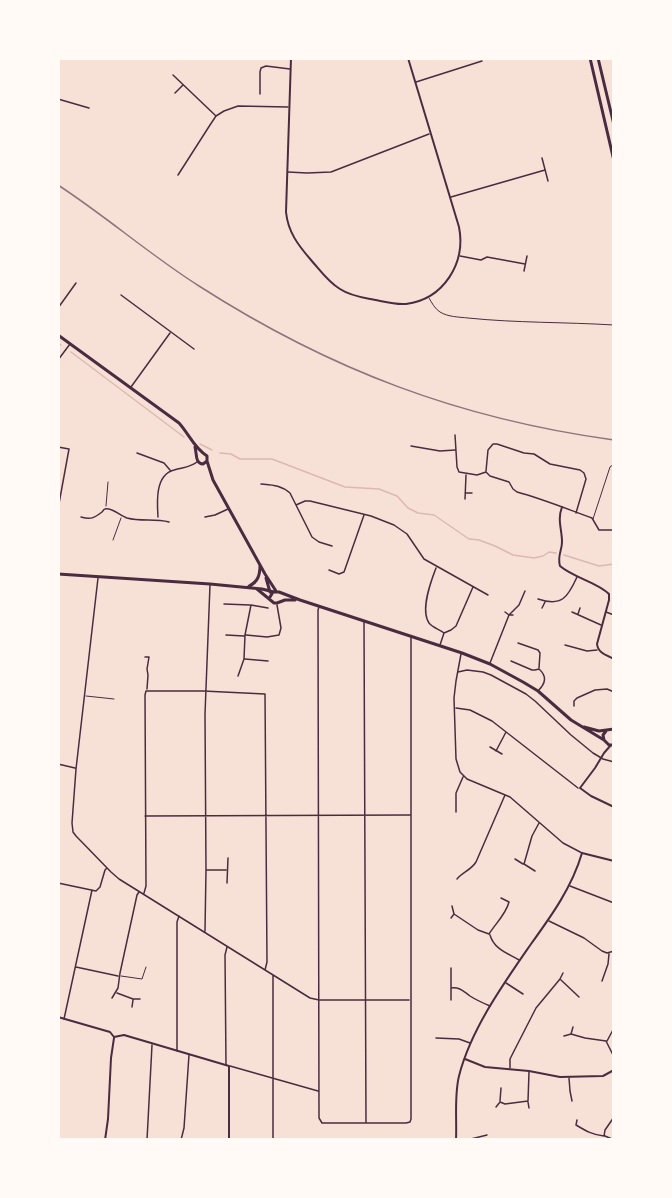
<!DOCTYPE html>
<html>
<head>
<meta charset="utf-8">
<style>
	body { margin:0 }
	#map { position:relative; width:672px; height:1198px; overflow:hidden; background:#f7e1d7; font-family:Helvetica,sans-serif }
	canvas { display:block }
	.frame { position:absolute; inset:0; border:60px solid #fffaf5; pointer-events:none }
</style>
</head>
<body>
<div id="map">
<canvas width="672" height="1198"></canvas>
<div class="frame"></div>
</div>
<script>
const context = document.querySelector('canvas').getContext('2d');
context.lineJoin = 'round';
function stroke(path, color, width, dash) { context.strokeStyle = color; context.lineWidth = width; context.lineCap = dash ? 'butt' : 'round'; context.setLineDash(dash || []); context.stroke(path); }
const stream = new Path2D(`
	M58,343l3,2
	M71,352l113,85
	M200,444l12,6
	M220,453l11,1 9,5h32l73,28 34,2 18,7 11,12 10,5 16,2 35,24 10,1 16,6 18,9 21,3 9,-2 6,-4 7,1
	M564,555l35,11 15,-2`);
const service = new Path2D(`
	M429,298c3,5 6,11 11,14 8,5 19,5 28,6 48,5 97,4 146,7
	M106,506l2,-24
	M593,519l17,-52 4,-3
	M113,540l8,-22
	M86,696l28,3
	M121,976l21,3 4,-12`);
const minor = new Path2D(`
	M173,75l43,41
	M416,82l66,-21
	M175,93l8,-8
	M260,94v-22l1,-4 5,-2 24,3
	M58,99l31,9
	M542,158l6,23
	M288,172l19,1 24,-1 98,-38
	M178,175l32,-50 6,-9 8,-5 14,-5 50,1
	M451,197l94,-27
	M460,256l21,4 6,-3 38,7
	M524,271l3,-15
	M121,295l73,54
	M58,308l18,-25
	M58,360l12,-16
	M131,387l39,-54
	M455,435l2,32 2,5 18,3 9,-3 4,4 19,6 4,7 4,3c26,7 50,17 75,26l7,12h15
	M411,446l29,5 15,-1
	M58,447l11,2 -11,60
	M137,453l27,10 6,7
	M486,471l2,-21 5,-6h4l27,9 10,1 16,10 30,6 4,3 2,6 -10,34
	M261,484c11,1 20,1 29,9l22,44 7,5 13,4
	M466,493h6
	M465,499l1,-24
	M296,505l9,-4h5l61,15 23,9 13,9 17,25 64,36
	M81,517c10,3 13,1 21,-5 1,-1 2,-3 3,-3 6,-2 16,7 22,9 14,4 28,0 42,4
	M158,517c-1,-15 -3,-42 16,-47 9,-3 15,-2 23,-8
	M205,517l10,-2 13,-6
	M436,568c-5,13 -16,42 -7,55 4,5 10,6 15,10
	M329,570l10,4 5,-2 20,-57
	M98,578l-22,191 -4,54 1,9 3,4 35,36 8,7 191,119 9,2h90
	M538,599c24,8 30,-2 39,-22
	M224,604l26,1
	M319,607l-1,3 1,508 3,5h84l4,-1 1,-3v-481
	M542,608l3,-6
	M505,612l4,3h4
	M572,612l29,13
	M606,612l8,3
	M578,614l2,-6
	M364,622l2,500
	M226,635l18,1
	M246,635l21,2 12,-2 2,-7 -4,-23
	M518,643l20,7 2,3 -1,15
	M440,645l4,-12 7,-3 5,-4 17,-39
	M565,645l22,6 10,-1
	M461,654l-5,27 -2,17 2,61 4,13 7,7 43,18 53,46 19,10
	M145,657h4l-2,12 1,6 -1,14
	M245,659l23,2
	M511,661l21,9h3l4,-1c8,7 7,14 -1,22
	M490,663l19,-48 10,-10 6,-14
	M458,672l9,-2 16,2 8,3 35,19 9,7 36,34 22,18 10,6 11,3
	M238,676l6,-17 1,-24 6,-30 17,3
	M574,706v-5l3,-3 18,-8 12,-1 7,3
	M456,708l14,2 22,11 86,67
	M490,747l12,7
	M496,751l10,-19
	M58,764l17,4
	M456,812v-19l7,-16
	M145,816l265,-1
	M515,859l8,5
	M207,870h19
	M535,871l-11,-7 8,-28 7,-13
	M457,879c6,-7 14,-9 19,-17l29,-67
	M58,883l38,8 4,-4 5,-17 2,-2
	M227,883l1,-25
	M570,886l44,17
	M144,893l2,-7 -1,-191 1,-4h57l62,3 2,268 -2,8
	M454,914l24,16 11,4c7,-11 17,-20 20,-32l-8,-4
	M451,918l3,-4 -2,-8
	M549,921l35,17 18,13 5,2 7,-2
	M205,931l1,-61 -1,-156 5,-129
	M490,935c4,14 17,18 29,25
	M76,967l42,9
	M273,975v165
	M561,980l18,17
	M602,981l6,-17 1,-10
	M506,983l17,11
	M451,987v-19
	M117,993l16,6h7
	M112,998l6,-10 2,-15 17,-78 2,-3
	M451,1000v-12c9,-1 12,3 19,8 6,4 13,7 20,10
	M132,1007l1,-7
	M64,1019l28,-129
	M571,1034l14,4 21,3
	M564,1036l7,-2 2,-7
	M436,1038l23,1 11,4
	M606,1041l8,16
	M607,1041l7,-13
	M177,1051v-129l2,-6
	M226,1065l-1,-110 2,-8
	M230,1066l88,25
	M510,1068v-9l3,-6 23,-45 24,-29 3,-6
	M569,1078l1,13 2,10
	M500,1101l1,-13
	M528,1102l1,6
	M496,1107l4,-5 5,2 23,-3 1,-29
	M577,1120l-1,5c10,6 17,10 28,11l1,-6 9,-13
	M605,1136l7,3
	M147,1140l5,-95
	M181,1140l3,-12 5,-73
	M467,1140l20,-5`);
const tertiary = new Path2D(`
	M291,58l-5,154c2,20 12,33 25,48 9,10 17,22 29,29 9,6 19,8 30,10 12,2 24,6 36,5 38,-5 60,-41 53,-77l-51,-169
	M562,507c-5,13 0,22 0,35 0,9 -5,14 -2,24 14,12 37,16 49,28v6l-12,44c1,9 9,11 17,15
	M611,745l-7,8 -9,15 -15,20 11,8 23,11
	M58,1017l52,15 4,5
	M114,1037l10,-2 105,31v74
	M465,1059l20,8 44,4 31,6 43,-1 11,-6
	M105,1140l3,-21 3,-61 3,-20
	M456,1140c1,-21 -2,-44 3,-64 12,-47 45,-93 72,-132 21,-29 41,-57 51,-91l32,8`);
const primary = new Path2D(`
	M58,335l121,88c10,11 15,25 28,33v5l-4,3
	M195,447c2,7 0,17 8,17
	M207,461l6,19 52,94 11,17
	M58,574l152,10 52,5 12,3
	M266,578l4,14
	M249,586c9,-4 11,-11 11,-21
	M257,589l17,14h3l8,-3h10
	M270,597l3,-5h6l21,8 162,53 28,11 33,18 15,9 33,29 33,20
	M584,727l15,4 15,-2
	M606,731l-3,4 1,5 5,5h5`);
const trunk = new Path2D(`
	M590,58l24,103
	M598,58l16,67`);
const rail = new Path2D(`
	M58,185c49,32 92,70 141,101 131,84 261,133 415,154`);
stroke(stream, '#dcb8b0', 1.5);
stroke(service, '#4a2c40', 1);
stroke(minor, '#4a2c40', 1.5);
stroke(tertiary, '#4a2c40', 2);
stroke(primary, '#4a2c40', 3);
stroke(trunk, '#4a2c40', 3);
stroke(rail, '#8f747c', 1.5);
</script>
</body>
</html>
